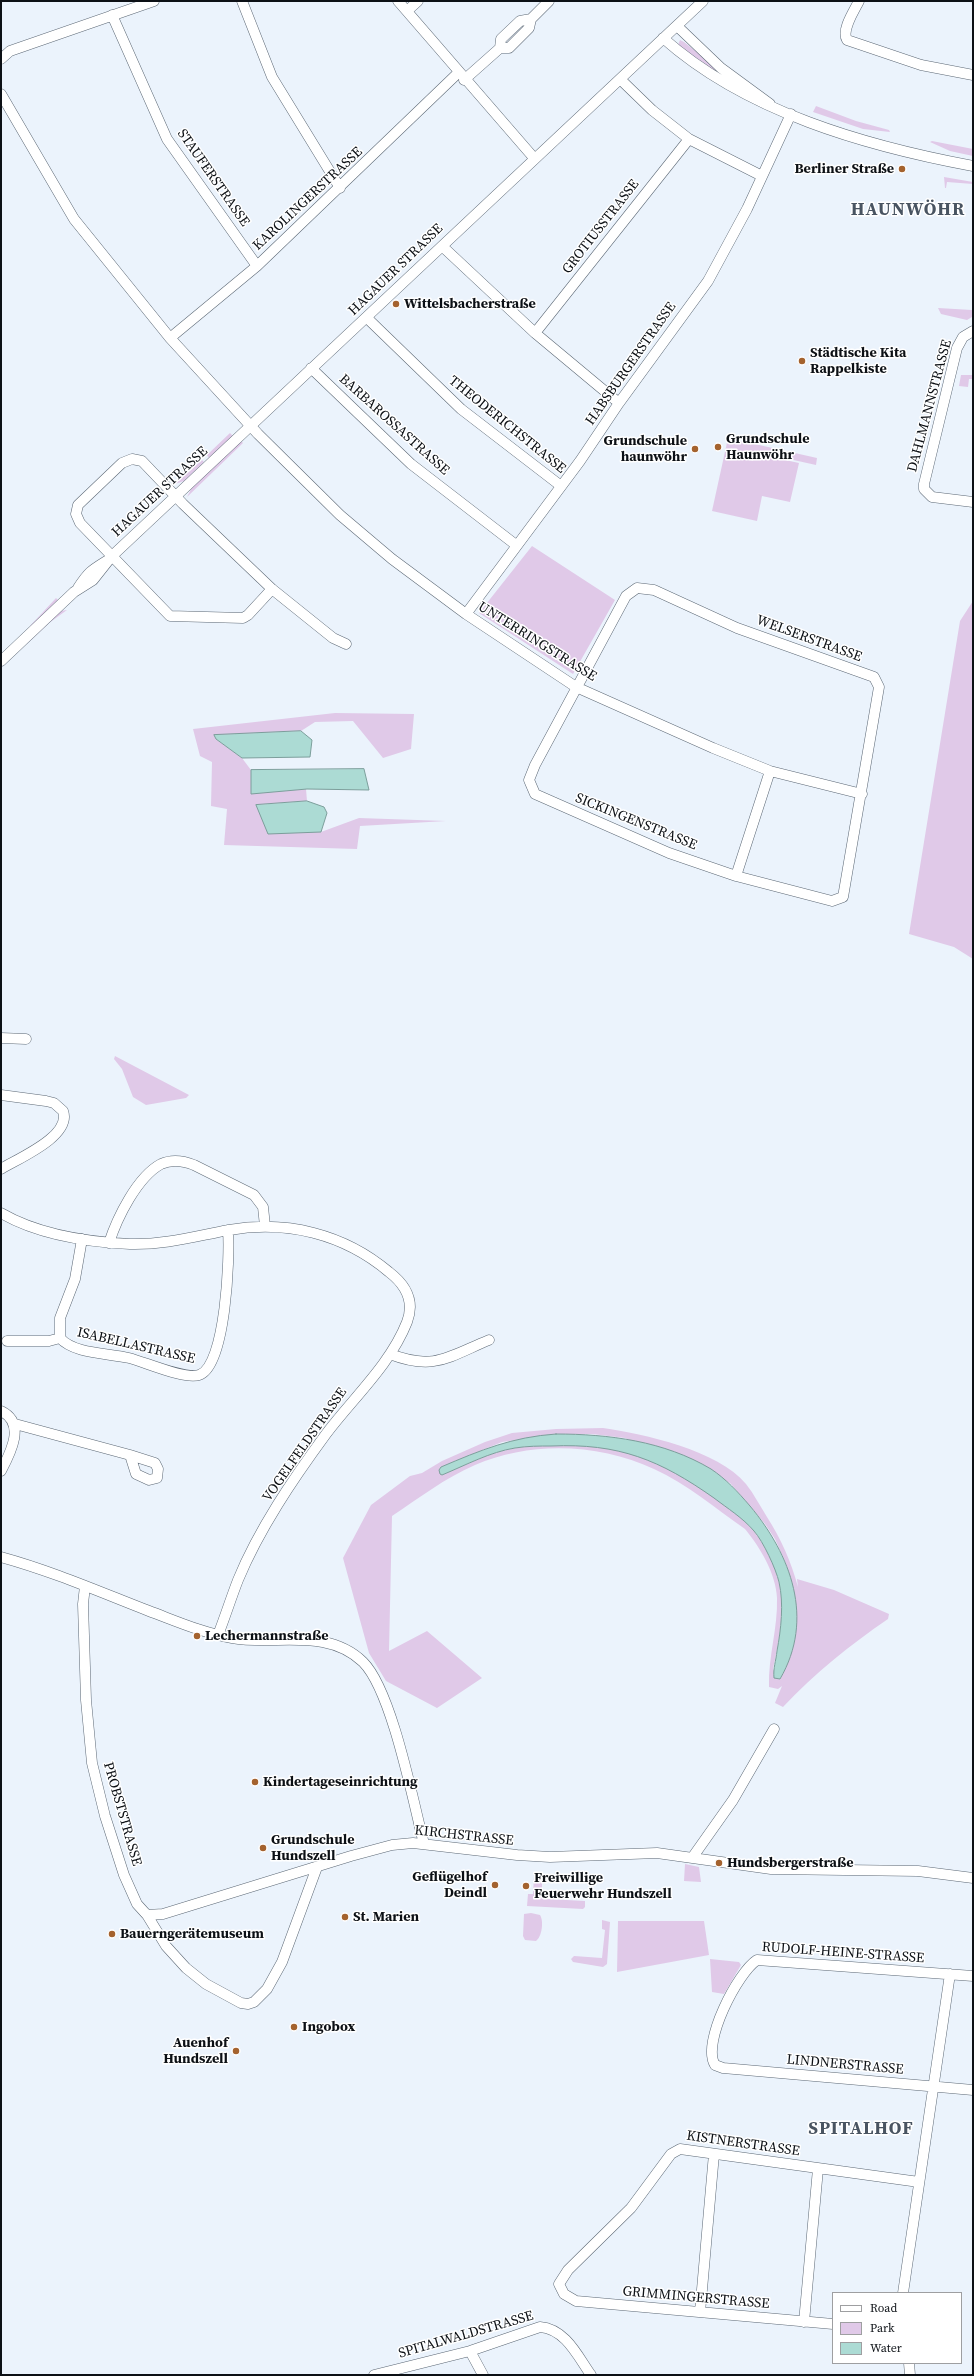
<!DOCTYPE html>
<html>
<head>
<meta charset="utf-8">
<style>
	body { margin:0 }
	#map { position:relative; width:974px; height:2376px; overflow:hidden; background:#ebf3fc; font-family:"Source Serif 4",serif }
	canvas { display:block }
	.frame { position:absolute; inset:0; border:2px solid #0c1015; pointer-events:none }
	.legend { position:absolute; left:832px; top:2292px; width:130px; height:72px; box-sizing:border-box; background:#fff; border:1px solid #9e9fa1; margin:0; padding:5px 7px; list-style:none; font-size:12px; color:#0c1015 }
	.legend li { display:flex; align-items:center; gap:8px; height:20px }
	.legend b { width:20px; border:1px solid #9e9fa1 }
</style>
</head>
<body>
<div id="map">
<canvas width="974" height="2376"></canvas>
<div class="frame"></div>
<ul class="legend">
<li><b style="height:5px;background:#fff"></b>Road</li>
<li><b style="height:11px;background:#e0c9e8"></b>Park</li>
<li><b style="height:11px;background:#acdbd4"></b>Water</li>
</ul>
</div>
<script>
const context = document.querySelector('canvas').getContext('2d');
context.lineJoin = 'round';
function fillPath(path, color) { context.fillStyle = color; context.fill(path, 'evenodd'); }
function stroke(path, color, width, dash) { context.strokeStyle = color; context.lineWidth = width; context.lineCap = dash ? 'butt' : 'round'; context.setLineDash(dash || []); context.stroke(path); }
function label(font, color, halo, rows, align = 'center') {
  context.font = font + ' "Source Serif 4",serif'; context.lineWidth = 3; context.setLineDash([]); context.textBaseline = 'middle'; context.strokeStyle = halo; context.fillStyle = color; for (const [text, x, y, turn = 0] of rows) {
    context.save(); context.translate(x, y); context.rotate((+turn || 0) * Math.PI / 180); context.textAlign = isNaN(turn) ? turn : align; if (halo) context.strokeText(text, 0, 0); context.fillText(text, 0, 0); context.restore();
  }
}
const green = new Path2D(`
	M680,40l4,2 51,40 -30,-16 -27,-21z
	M816,106l40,15 33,9 1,2 -27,-3 -50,-17z
	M932,141l41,8v7l-23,-5 -20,-9z
	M944,177l29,5v2l-26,-2 -1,6h-1z
	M938,308l34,2v7l-5,3 -26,-6z
	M961,375h12v4h-4l-1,8 -9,-1z
	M230,433l3,3 -24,22 -2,-3z
	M728,438l89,20 -1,7 -45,-10v2l28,6 -9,39 -28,-6 -5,25 -45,-10z
	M241,441l2,2 -56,54 5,-10z
	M202,460l2,2 -20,19 -9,3z
	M532,546l83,54 -42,74 -94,-61z
	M56,598l2,2 -27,26h-1z
	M973,601v358l-19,-12 -45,-13 51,-313z
	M67,610l-18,13 -23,22 34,-34z
	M335,713l79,1 -3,35 -28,9 -30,-37 -38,1 -14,9 -86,5 1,3 26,19 9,12 1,23 54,-4 1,12 -51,4 65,27 38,-14 87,3 -86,5 -3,23 -133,-4 3,-36 -16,-3 1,-44 -12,-6 -7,-27z
	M115,1056l74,39 -3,3 -40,7 -13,-8 -11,-28 -8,-10z
	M603,1428c41,6 115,22 143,56 8,10 14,22 21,33 14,22 24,44 31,70l-1,-8 37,11 55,24 -1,5c-38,26 -73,54 -105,88l-8,-4 7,-17 -4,3 -9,-2c-1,-30 9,-59 8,-89 -1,-24 -17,-51 -32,-69 -30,-21 -58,-45 -91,-60 -55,-26 -124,-28 -179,-4 -30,13 -56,33 -83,51l-3,135 38,-20 55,47 -45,30 -51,-27 -17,-28 -26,-95 28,-53 39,-29 12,-3 20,-12 43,-19 27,-9 44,-4zM556,1434h36l33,4 105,45 35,41 10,15 11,25 -5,115 -8,-10c6,-27 12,-58 6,-86 -3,-16 -15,-39 -25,-52 -18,-23 -90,-69 -118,-77 -38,-10 -82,-13 -120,-6 -26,4 -50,17 -74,27l-1,-8 61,-25z
	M685,1864l14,3 2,15 -17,-1z
	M534,1877l8,3v9l6,10 37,2v6l-2,2 -56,-3 1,-12h5z
	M531,1913l9,2c4,6 2,22 -4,26l-11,-1 -2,-4 1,-22z
	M602,1920l8,2 -3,42 -4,3 -30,-5 -2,-3 3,-3 28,2 3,-28 -3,-1z
	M618,1921h86l5,34 -92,17z
	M710,1959l29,3 2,3 -17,29 -12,-2z`);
const water = new Path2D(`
	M301,731l11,9 -2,17 -68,1 -26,-19 -2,-4z
	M364,769l5,21 -62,-1 -56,5v-24z
	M307,801l17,6 3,6 -6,19 -53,2 -12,-29z
	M556,1434c53,0 108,7 155,35 15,10 27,23 39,37 41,49 65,113 30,173l-6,-1c-1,-10 2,-17 3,-27 4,-22 7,-47 2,-69 -3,-13 -16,-41 -25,-51 -11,-13 -27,-23 -40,-33 -54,-38 -95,-55 -163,-52 -11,0 -24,0 -36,2 -25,4 -49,17 -73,27l-2,-1 -1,-4 2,-3c40,-17 71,-30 115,-33z`);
const minor = new Path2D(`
	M242,1l30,76 68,111
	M398,1l136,157
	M859,1c-5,10 -18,29 -12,39l74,25 52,10
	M407,11l11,-10
	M112,15l55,124 90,127
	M677,26l44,42 49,36
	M663,38c83,74 203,108 310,128
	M500,48l1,-9 19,-18 11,-2
	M1,59l9,-8 144,-50
	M620,79l32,31 37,29 73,37
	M464,80l36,-32h9l20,-20 2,-9 18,-18
	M1,94l73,125 96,119 88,96 82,81 52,44 74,55 110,73 137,61 57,23 92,23
	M442,246l93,87 84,70
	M367,318l94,91 100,77
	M973,331l-10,6 -6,11 -33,136v5l8,8 41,5
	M535,333l154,-194
	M170,338l87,-72 201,-193
	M311,368l100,96 105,81
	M78,588c11,-17 14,-18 30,-28
	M637,588l17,2 83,38 137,49 5,10 -36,210 -11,4 -96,-25 -67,-23 -134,-59 -6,-14 6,-15 91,-169z
	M272,589l-24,26 -5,3 -73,-2 -90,-93 -4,-9 2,-9 44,-42 10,-4 10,2 41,43 89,85 61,49 13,6
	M466,614l114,-153 39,-58 89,-122 39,-72 44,-95
	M1,661l73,-69 19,-12 19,-24 591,-555
	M736,876l34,-105
	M1,1038l25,1
	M1,1095l45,6 8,2 9,8c9,25 -44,47 -62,58
	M1,1213c38,22 86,29 129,31 35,1 66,-8 99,-14 58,-10 115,4 160,42 17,13 26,29 18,50 -17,43 -54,76 -81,112 -33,45 -67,95 -88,146 -7,18 -13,37 -20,55
	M82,1239l-7,40 -15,39v20c14,16 48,15 69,20 16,4 56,22 70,17 27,-8 31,-120 29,-145
	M109,1243c8,-25 28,-66 52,-79 11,-5 23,-3 33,1l60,30 9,12 2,19
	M7,1341h42l11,-3
	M390,1354c44,17 58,3 99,-14
	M1,1411c25,12 10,41 0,60
	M15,1424l115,31 6,19 13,6 8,-2 1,-9 -3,-6 -25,-8
	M1,1557c51,14 99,35 148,54 27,10 54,22 83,27 44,8 95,-11 131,24 29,29 50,139 61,182
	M85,1586l-2,18 3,96 6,63 13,53 19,59 13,29 10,11 19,31 20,22 20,16 35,19 7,1 6,-2 13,-13 15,-27 35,-95
	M692,1858l41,-58 41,-71
	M147,1915l16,-1 188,-58 41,-11 21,-2 104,12 33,2 107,-4 114,16 147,2 55,7
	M973,1976l-216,-16c-19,12 -56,83 -42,105l8,3 250,22
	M903,2293l47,-319
	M700,2312l14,-158
	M804,2322l14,-153
	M833,2324l-257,-23 -12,-7 -5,-10 9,-14 63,-62 40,-54 9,-5 239,33
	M470,2351l13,24
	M909,2363l1,12
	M374,2375l96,-24 70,-24c26,2 38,30 51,48`);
const markers = [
	[902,169,4,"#a4622e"],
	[396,304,4,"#a4622e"],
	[802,361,4,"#a4622e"],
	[718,447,4,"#a4622e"],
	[695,449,4,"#a4622e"],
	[197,1636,4,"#a4622e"],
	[255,1782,4,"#a4622e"],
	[263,1848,4,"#a4622e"],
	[719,1863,4,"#a4622e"],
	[495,1885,4,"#a4622e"],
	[526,1886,4,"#a4622e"],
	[345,1917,4,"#a4622e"],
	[112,1934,4,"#a4622e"],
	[294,2027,4,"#a4622e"],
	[236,2051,4,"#a4622e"]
];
const poiNames = [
	["Berliner Straße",894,169,"right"],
	["Wittelsbacherstraße",404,304],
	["Städtische Kita",810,353],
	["Rappelkiste",810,369],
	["Grundschule",726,439],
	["Haunwöhr",726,455],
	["Grundschule",687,441,"right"],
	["haunwöhr",687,457,"right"],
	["Lechermannstraße",205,1636],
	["Kindertageseinrichtung",263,1782],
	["Grundschule",271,1840],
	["Hundszell",271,1856],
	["Hundsbergerstraße",727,1863],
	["Geflügelhof",487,1877,"right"],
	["Deindl",487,1893,"right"],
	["Freiwillige",534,1878],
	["Feuerwehr Hundszell",534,1894],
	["St. Marien",353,1917],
	["Bauerngerätemuseum",120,1934],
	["Ingobox",302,2027],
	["Auenhof",228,2043,"right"],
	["Hundszell",228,2059,"right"]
];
const streetNames = [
	["STAUFERSTRASSE",213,178,55],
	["KAROLINGERSTRASSE",308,199,-43],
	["GROTIUSSTRASSE",601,227,-52],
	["HAGAUER STRASSE",396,270,-44],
	["HABSBURGERSTRASSE",631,364,-55],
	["DAHLMANNSTRASSE",930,406,-75],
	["BARBAROSSASTRASSE",394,425,42],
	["THEODERICHSTRASSE",507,425,39],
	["HAGAUER STRASSE",160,492,-43],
	["WELSERSTRASSE",809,639,20],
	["UNTERRINGSTRASSE",537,642,32],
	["SICKINGENSTRASSE",636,822,22],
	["ISABELLASTRASSE",136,1346,13],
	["VOGELFELDSTRASSE",305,1445,-55],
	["PROBSTSTRASSE",122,1814,74],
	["KIRCHSTRASSE",464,1836,6],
	["RUDOLF-HEINE-STRASSE",843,1953,4],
	["LINDNERSTRASSE",845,2065,5],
	["KISTNERSTRASSE",743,2144,8],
	["GRIMMINGERSTRASSE",696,2298,5],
	["SPITALWALDSTRASSE",466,2335,-16]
];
const districtNames = [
	["HAUNWÖHR",908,210],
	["SPITALHOF",861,2129]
];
fillPath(green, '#e0c9e8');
fillPath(water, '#acdbd4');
stroke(water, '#7c9e9b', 1);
stroke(minor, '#5c6875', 11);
stroke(minor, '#fff', 10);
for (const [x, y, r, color] of markers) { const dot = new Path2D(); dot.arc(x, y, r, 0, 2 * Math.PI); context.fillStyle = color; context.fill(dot); stroke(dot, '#fff', 1.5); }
label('bold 14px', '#0c1015', '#fff', poiNames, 'left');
label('14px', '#0c1015', '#fff', streetNames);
context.letterSpacing = '1px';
label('bold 18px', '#495461', '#fff', districtNames);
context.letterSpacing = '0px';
</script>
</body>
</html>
